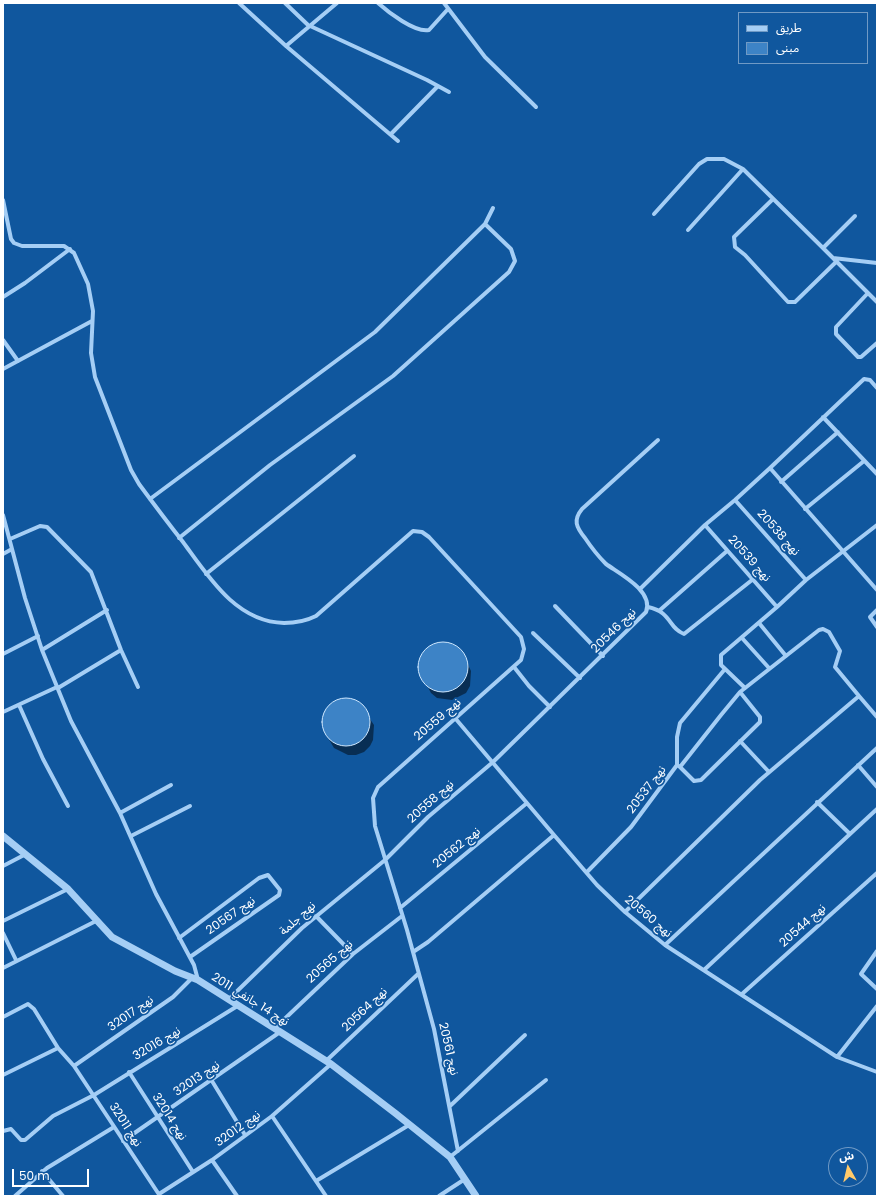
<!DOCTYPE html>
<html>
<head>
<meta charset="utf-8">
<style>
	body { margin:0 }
	#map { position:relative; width:880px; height:1199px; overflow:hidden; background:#10579e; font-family:Poppins,"Noto Sans Arabic",sans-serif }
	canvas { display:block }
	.frame { position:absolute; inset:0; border:4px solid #fff; pointer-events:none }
	.legend { position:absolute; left:738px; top:12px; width:130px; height:52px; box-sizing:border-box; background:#10579e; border:1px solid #709ac5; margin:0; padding:5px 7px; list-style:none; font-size:12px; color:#fff }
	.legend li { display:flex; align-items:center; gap:8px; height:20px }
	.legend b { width:20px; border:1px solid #709ac5 }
	.north { position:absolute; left:828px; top:1147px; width:40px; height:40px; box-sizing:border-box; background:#10579e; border:1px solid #709ac5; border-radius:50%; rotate:352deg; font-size:11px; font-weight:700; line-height:16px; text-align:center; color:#fff }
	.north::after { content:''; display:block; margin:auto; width:14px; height:18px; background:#ffca6a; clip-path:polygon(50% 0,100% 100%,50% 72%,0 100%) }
	.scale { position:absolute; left:12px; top:1169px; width:77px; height:18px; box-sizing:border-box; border:2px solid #fff; border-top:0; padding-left:5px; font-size:12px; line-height:14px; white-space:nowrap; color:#fff; -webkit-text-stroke:3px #10579e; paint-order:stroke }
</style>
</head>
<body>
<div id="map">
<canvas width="880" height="1199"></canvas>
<div class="frame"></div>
<ul class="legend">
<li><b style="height:5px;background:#a5cef5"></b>طريق</li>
<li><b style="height:11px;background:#3d83c6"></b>مبنى</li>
</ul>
<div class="north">ش</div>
<div class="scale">50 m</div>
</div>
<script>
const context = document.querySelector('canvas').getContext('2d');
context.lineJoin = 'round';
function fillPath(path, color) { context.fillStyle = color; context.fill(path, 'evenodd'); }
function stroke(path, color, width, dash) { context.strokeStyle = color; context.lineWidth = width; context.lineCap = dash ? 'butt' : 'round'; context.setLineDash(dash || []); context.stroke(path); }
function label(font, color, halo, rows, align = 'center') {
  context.font = font + ' Poppins,"Noto Sans Arabic",sans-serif'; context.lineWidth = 3.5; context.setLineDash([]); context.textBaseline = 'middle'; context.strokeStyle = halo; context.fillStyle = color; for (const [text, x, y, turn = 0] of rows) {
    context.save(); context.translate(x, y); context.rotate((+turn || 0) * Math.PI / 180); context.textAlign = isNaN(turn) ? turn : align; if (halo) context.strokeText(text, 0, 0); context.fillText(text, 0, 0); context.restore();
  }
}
const shadow = new Path2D(`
	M450,644l13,10 8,17 -1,15 -4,7 -14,7 -15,-2 -6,-5 -12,-23 3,-15 12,-10z
	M346,699l14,5 14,21 -1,15 -3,6 -6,6 -8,3h-8l-14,-7 -10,-17 -2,-8 5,-15 12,-8z`);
const building = new Path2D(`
	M418 667a25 25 0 1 1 50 0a25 25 0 1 1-50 0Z
	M322 722a24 24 0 1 1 48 0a24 24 0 1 1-48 0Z`);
const minor = new Path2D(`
	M239,3l47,43 51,-43
	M285,3l23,22 119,55 22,12
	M378,3c10,9 37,30 51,27l19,-21
	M444,3l41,54 51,50
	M286,46l112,95
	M391,134l47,-48
	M773,199l-39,38 1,10 10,8 43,47h7l41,-40
	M3,200l8,39 3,4 8,3h42l10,7 14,31 5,27 -2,42 4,24 36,93 8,14c14,19 29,39 44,58 25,34 53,80 101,81 12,0 22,-2 32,-7l97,-85 9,1 7,5 92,100 3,12 -3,11 -143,127 -5,11 2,28 32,104 27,99 24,122
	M654,214l45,-50 8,-5h17l19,10 80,79 32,-32
	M688,230l55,-61
	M823,248l54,54
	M833,258l44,5
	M868,293l-32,34v7l22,23h3l16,-14
	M3,297l22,-14 45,-34
	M3,340l15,21
	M3,369l89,-48
	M823,417l54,57
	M770,468l94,-89 6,1 7,8
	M781,482l57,-50
	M150,499l225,-167 110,-108 8,-16
	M735,500l71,80
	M805,509l59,-48
	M3,515l22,83 17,52 29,71 49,92 51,-28
	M705,525l72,82
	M179,538l91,-73 123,-89 116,-104 6,-11 -4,-12 -26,-25
	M10,539l30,-13 7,1 44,45 30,78 17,37
	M3,554l9,-5
	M206,574l148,-118
	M640,589l65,-64 30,-25 35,-32 107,122
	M555,606l48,50
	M648,607c24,5 20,21 36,27l68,-54
	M660,610l67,-59
	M877,610l-7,7 7,10
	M759,623l27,33
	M533,633l47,45
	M742,638l27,30
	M42,650l65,-40
	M3,654l35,-18
	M514,667l15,19 21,21
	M58,688l63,-38
	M745,688l-24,-23v-10l56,-48 29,-27 71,-55
	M859,696l18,21
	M19,705l24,54 25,47
	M3,712l54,-25
	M455,718l99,117 43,50 28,27 40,33 172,112 40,15
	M740,741l29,31
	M858,765l19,22
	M679,766l15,15 7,-1 59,-58v-5l-20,-25
	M120,813l36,81 38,71 4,15
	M850,834l27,-25
	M131,836l59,-30
	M3,866l23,-12
	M587,872l44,-45 46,-62v-28l3,-14 45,-54
	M400,908l127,-105
	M625,912l135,-132 99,-84 -24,-29 5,-16 -11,-19 -6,-3 -4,1 -79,62 -19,23 -41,52
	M316,916l37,38
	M3,921l65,-32
	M3,933l13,27
	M179,938l80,-60 9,-3 12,15 -1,5 -89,62
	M665,945l212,-197
	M877,951l-16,23 16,15
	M413,952l15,-10 126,-107
	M3,968l93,-47
	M704,970l146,-136 -33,-32
	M742,994l135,-121
	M229,999l73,-71 83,-68 43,-43 65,-55 153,-150c8,-21 -26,-38 -40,-48 -8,-8 -15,-17 -21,-26 -9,-11 -12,-18 -3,-29l76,-69
	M3,1017l25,-13 6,5 24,39 16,18 99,-69 19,-19
	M275,1028l78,-74 49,-38
	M837,1057l40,-51
	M326,1061l92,-87
	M74,1066l86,130
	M129,1072l64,100
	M3,1075l55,-27
	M212,1081l33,54
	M450,1106l75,-71
	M3,1131l8,-2 10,11h4l28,-24 41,-21 145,-90
	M123,1141l157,-109
	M450,1157l96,-77
	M42,1171l21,25
	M316,1181l93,-56
	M159,1194l53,-34
	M15,1196l32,-28 67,-41
	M237,1196l-25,-36 60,-44
	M326,1196l-54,-80 59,-52
	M439,1196l26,-17`);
const tertiary = new Path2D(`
	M3,836l65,53 44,48 63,34 23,9 133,84 64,49 55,44 26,39`);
const streetNames = [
	["نهج 20538",778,533,48],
	["نهج 20539",749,559,48],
	["نهج 20546",614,631,-45],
	["نهج 20559",438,720,-41],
	["نهج 20537",647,790,-53],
	["نهج 20558",431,802,-42],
	["نهج 20562",457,848,-39],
	["نهج 20567",231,916,-35],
	["نهج 20560",648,917,40],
	["نهج جلمة",298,919,-42],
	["نهج 20544",803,926,-42],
	["نهج 20565",330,962,-42],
	["نهج 14 جانفي 2011",250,1000,32],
	["نهج 20564",365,1010,-44],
	["نهج 32017",131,1014,-35],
	["نهج 32016",157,1044,-31],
	["نهج 20561",448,1049,77],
	["نهج 32013",197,1079,-34],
	["نهج 32014",169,1117,57],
	["نهج 32011",125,1125,57],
	["نهج 32012",238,1129,-36]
];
fillPath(shadow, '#0007');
fillPath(building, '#3d83c6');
stroke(building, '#cee7fe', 1);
stroke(minor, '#a5cef5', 4);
stroke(tertiary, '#a5cef5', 7);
label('12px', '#fff', '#10579e', streetNames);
</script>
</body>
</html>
